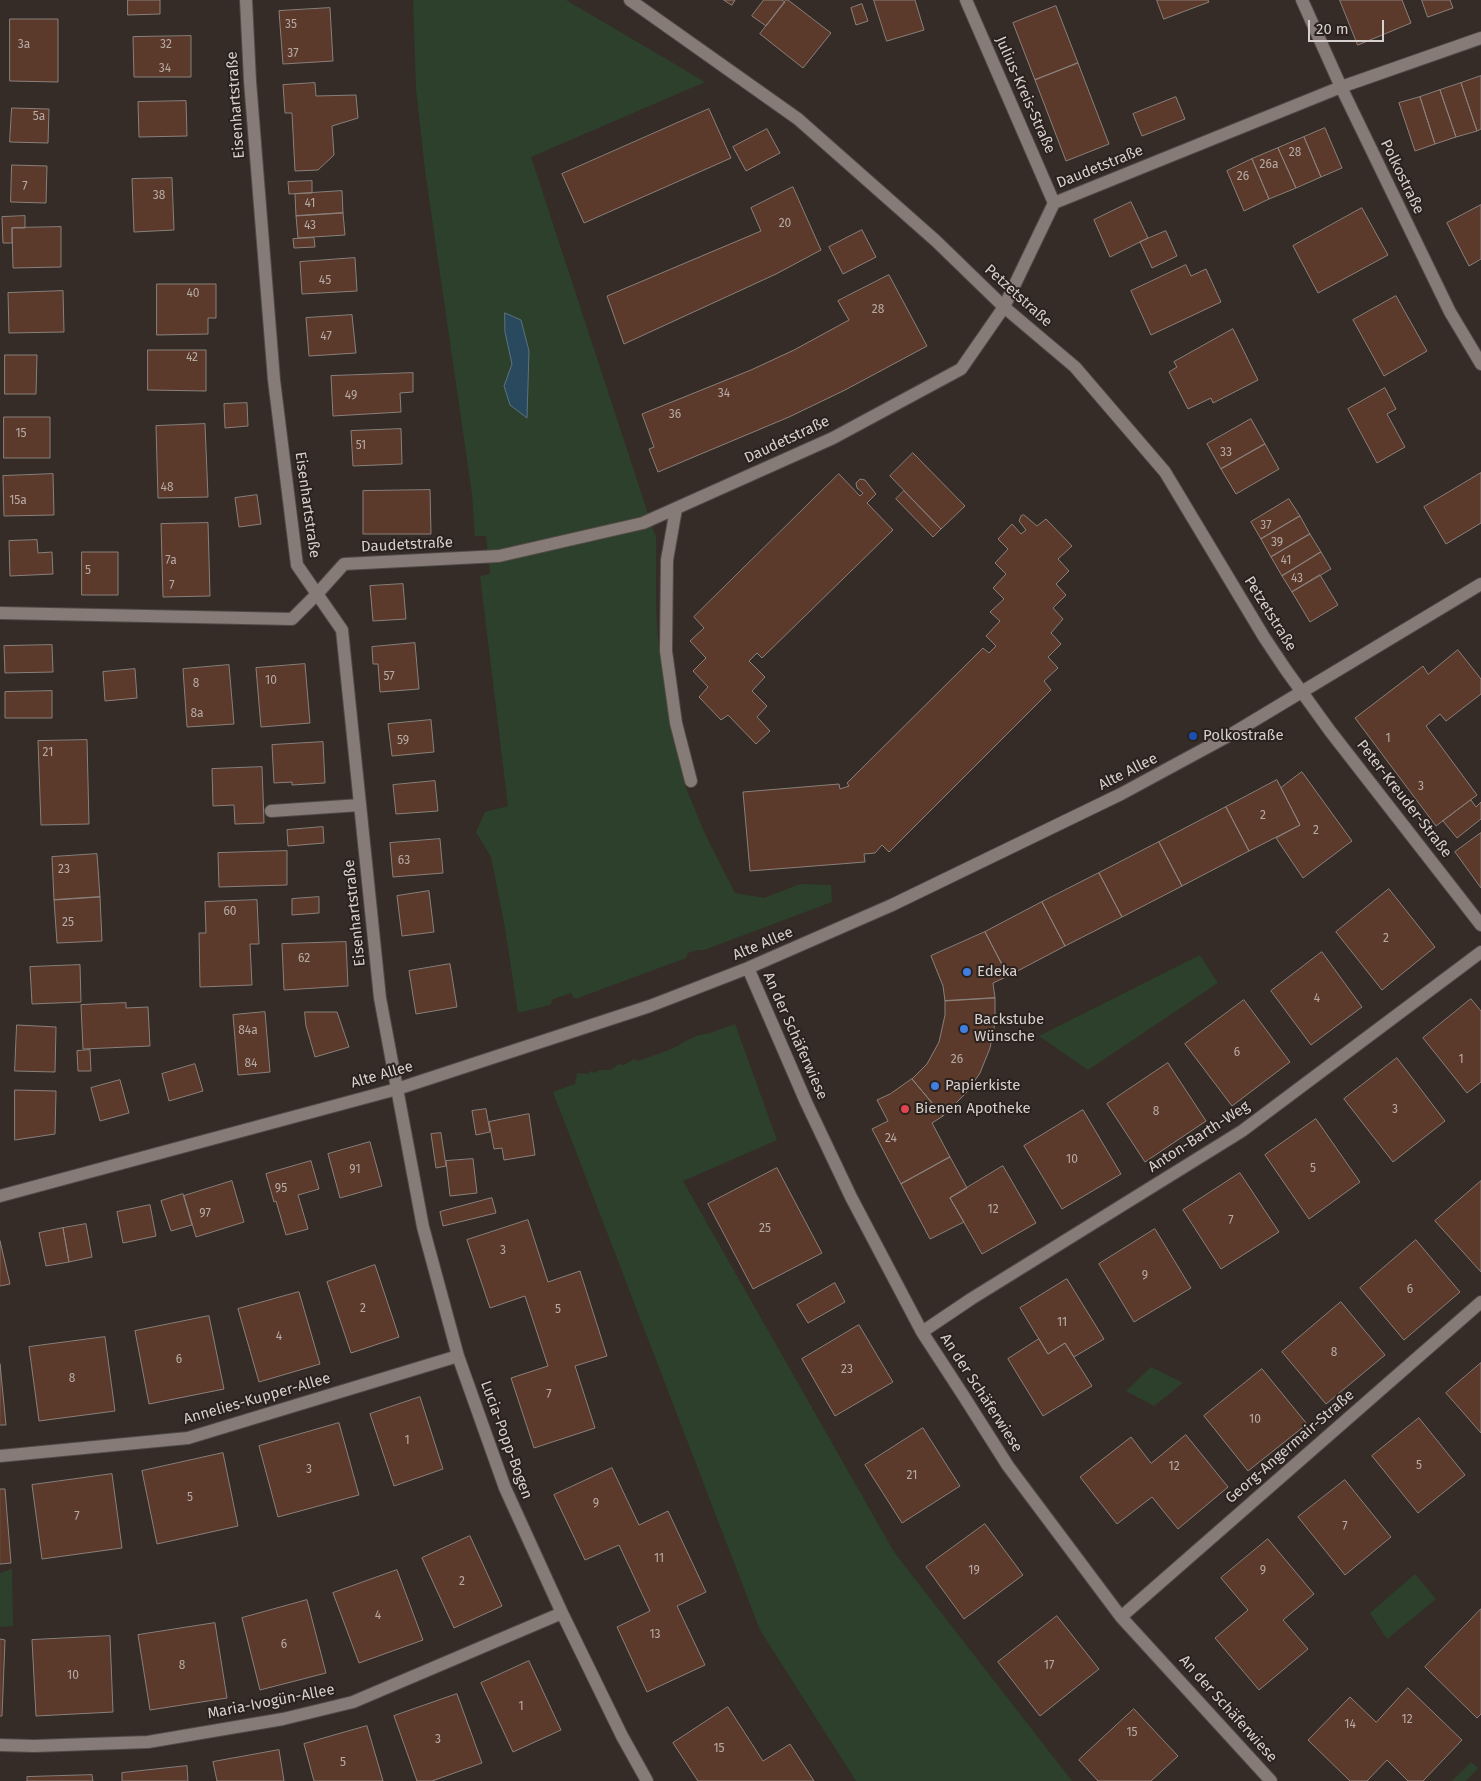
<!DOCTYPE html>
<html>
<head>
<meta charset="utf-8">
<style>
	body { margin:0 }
	#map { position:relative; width:1481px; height:1781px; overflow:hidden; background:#352c28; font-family:"Fira Sans",sans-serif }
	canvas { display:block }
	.scale { position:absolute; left:1308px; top:20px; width:76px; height:22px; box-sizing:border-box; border:2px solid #d6d0ce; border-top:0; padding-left:6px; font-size:15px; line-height:18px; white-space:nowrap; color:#d6d0ce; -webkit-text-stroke:4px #2b221e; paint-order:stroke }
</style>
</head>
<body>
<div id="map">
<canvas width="1481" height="1781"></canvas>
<div class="scale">20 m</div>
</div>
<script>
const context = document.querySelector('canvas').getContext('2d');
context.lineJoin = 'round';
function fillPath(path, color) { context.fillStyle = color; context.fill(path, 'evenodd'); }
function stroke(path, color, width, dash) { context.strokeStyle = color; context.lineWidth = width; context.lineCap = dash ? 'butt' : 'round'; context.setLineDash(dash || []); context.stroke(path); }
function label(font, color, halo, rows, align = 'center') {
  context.font = font + ' "Fira Sans",sans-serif'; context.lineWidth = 4; context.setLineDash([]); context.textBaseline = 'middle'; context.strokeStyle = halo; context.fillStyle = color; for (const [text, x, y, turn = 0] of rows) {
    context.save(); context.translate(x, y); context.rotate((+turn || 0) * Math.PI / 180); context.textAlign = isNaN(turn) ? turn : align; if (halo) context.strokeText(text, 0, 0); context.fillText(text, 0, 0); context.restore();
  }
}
const green = new Path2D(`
	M413,0h153l139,82 -174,75 124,378 1,-1c1,47 -4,108 12,151l18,103 19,46 30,59 29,5 36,-14 31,1 1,17 -128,48h-7l-9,3 -2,5 -108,40h-4l-3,-5 -18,6 -3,6 -32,8 -13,-85 -14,-71 -15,-25 9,-20 23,-6 -28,-230 10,-2 -4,-38h-11l-3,-42 -47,-324 -9,-82z
	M1200,955l18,28 -130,87 -49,-34z
	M735,1024l42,116 -94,41 211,371 178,229h-216l-96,-151 -207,-538 22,-8 2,-11 11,1 2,-3 5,2 4,-3h11l9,-6 5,1 10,-6 4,2c13,-5 29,-9 41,-16 6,-4 21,-12 28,-11z
	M1151,1367l32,16 -29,23 -28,-15z
	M12,1569l1,57 -13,1v-54z
	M1415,1574l21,25 -49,40 -17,-26z
	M1471,1762l7,6 -12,13h-14z`);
const water = new Path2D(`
	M505,313l16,7 8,31 -2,67 -17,-13 -6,-19 8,-22 -7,-32z`);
const building = new Path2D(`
	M128,0h32v14l-32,1z
	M724,0h11l-3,5z
	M764,0h18l3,2 -19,24 -14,-10z
	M786,0h2l43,33 -28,35 -43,-34z
	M874,0h41l9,30 -37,11z
	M1157,0h51l1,2 -45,17z
	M1340,0h62l9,23 -53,22z
	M1422,0h28l3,8 -25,9z
	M862,4l6,17 -12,4 -5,-17z
	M1056,6l22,57 -43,17 -22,-57z
	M330,8l3,53 -50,3 -4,-53z
	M10,19h48v63l-48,-1z
	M191,36v41h-57l-1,-40z
	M1078,63l31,81 -43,17 -31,-81z
	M1481,76v53l-4,2 -16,-48z
	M315,83l1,13 40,-1 2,23 -26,8 2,29 -16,15 -23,1 -3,-58h-7l-2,-28z
	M1461,83l16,48 -21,6 -16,-47z
	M1440,90l16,47 -21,7 -15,-47z
	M1176,97l9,22 -43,17 -9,-22z
	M1420,97l15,47 -20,7 -16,-48z
	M186,101l1,35 -48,1 -1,-35z
	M12,108l37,1 -1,34 -38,-1z
	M709,109l22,49 -147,65 -22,-49z
	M1325,128l17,40 -21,9 -17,-40z
	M767,129l13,24 -34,18 -13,-24z
	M1304,137l17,40 -25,11 -18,-40z
	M1278,148l18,40 -27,11 -17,-40z
	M1252,159l17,40 -25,12 -17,-40z
	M12,165l35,1 -1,37 -35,-1z
	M172,178l2,52 -40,2 -2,-53z
	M312,181v12l-23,1 -1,-12z
	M793,187l28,63 -45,24 -152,70 -17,-48 154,-65 -10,-23z
	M342,191l1,22 -47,3 -1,-22z
	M1131,202l17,36 -38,19 -16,-37z
	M1481,205v54l-12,7 -22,-43z
	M1362,208l26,47 -70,38 -25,-47z
	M343,213l2,22 -47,3 -2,-22z
	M25,216v12h-13v15h-9l-1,-26z
	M61,227v40l-48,1 -1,-40z
	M862,230l14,27 -33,17 -14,-27z
	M1166,231l11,25 -25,12 -12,-26z
	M314,238l1,9 -21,1 -1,-9z
	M355,258l2,33 -55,3 -2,-32z
	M1186,265l5,11 15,-7 15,33 -70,33 -20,-44z
	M889,275l38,71 -82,44 -56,27 -131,55 -9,-23 5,-2 -12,-33 109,-44 43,-20 55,-30 -11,-19z
	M157,284h59v34h-8v16l-51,1z
	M63,291l1,41 -55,1 -1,-40z
	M1396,296l31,55 -43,25 -31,-56z
	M352,315l4,38 -47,3 -3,-38z
	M1233,329l25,51 -45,23 -2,-5 -23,11 -19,-37 8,-5 -3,-5z
	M148,350h58v41l-58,-1z
	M5,355h32l-1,39h-31z
	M413,373v19l-13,1 1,19 -68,4 -2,-40z
	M1385,388l11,21 -9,5 18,33 -28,16 -29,-54z
	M247,403l1,23 -23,2 -1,-24z
	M4,417h46v41h-46z
	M1251,419l14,25 -44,25 -14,-25z
	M205,424l3,73 -50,1 -2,-72z
	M401,429l1,35 -49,2 -2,-35z
	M1265,444l14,25 -43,25 -15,-25z
	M913,453l52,53 -24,23 -51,-53z
	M1481,473v50l-35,21 -22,-37z
	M53,474l1,41 -50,1 -1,-40z
	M839,474l21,22 3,-3 -6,-5 -1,-5 4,-4 5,1 11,14 -9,9 26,27 -131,128 -5,-5 -8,8 16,16 -13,14 15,15 -10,11 13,14 -14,13 -28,-29 -7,5 -22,-23 9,-10 -15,-16 13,-13 -16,-17 14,-13 -10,-11z
	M430,490l1,44h-68v-43z
	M904,491l37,38 -8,8 -37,-38z
	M257,495l4,29 -22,3 -4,-29z
	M1289,499l11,17 -39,23 -10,-17z
	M1024,515l13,11 9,-7 26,27 -14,13 11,12 -13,13 10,11 -13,13 10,11 -12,14 10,11 -13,13 10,11 -14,13 7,9 -162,162 -7,-7 -7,8 -11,1 1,8 -115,9 -7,-79 96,-8 1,5 9,-3 -2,-3 136,-135 6,5 7,-7 -10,-10 14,-15 -10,-9 14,-13 -11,-11 13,-14 -11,-11 13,-14 -10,-10 14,-15 9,10 5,-4 -7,-9 2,-5z
	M1300,516l10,18 -39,23 -10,-18z
	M208,523l2,73 -47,1 -2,-73z
	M1310,534l11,18 -39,24 -11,-19z
	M37,540l1,13 14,-1 1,22 -43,2 -1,-35z
	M82,552h36v43h-36z
	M1321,552l10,17 -39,23 -10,-16z
	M1320,575l18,30 -28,17 -18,-30z
	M403,584l3,35 -33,2 -3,-35z
	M415,643l4,46 -39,3 -2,-28h-5l-1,-17z
	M52,645l1,27 -48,1 -1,-27z
	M1458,650l23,29v15l-35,27 -6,-7 -14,12 51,69 -41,31 -81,-108 68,-52 5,8z
	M305,664l5,59 -49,4 -5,-59z
	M229,665l5,59 -47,3 -4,-58z
	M135,669l2,29 -32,3 -2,-29z
	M52,691v27h-47v-26z
	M431,720l3,32 -42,4 -4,-32z
	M87,740l2,84 -48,1 -3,-84z
	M323,742l2,41 -33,2v-3l-18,1 -2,-38z
	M262,767l2,56 -29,1 -1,-19 -21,1 -1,-37z
	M1302,772l50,69 -49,37 -27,-40 24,-13 -19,-37z
	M1277,780l23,45 -51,26 -23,-44z
	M435,781l3,30 -42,3 -3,-29z
	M1471,800l5,7 5,-5v17l-24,19 -14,-17z
	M1226,807l23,44 -67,35 -23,-44z
	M323,827l1,16 -36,3 -1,-16z
	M1481,833v55l-26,-36z
	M440,839l3,34 -50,4 -3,-34z
	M1159,842l23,44 -60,31 -23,-44z
	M287,851v34l-68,2 -1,-34z
	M97,854l3,43 -46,3 -2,-43z
	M1099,873l23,44 -57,29 -23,-44z
	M1389,889l46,58 -53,43 -46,-58z
	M429,891l5,41 -32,4 -5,-40z
	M100,897l2,44 -45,2 -3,-43z
	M319,897v16l-27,2v-16z
	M257,900l2,44h-9l2,41 -52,2 -1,-54h7l-1,-31z
	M1042,902l23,44 -57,30 -23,-44z
	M985,932l23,44 -15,7 2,15 -50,3 -2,-15 -12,-30z
	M346,942l2,44 -64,4 -2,-46z
	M1322,952l40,55 -51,38 -40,-54z
	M450,964l7,43 -41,7 -7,-43z
	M80,965l1,37 -49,2 -2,-37z
	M995,998v25l-5,25 -10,25 -13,19 -24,24 -31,-37 15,-15 12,-22 6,-27v-14z
	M1471,999l10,12v71l-14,11 -44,-55z
	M1244,1000l46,62 -58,44 -47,-62z
	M126,1003v5l22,-1 2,39 -67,3 -2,-44z
	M265,1012l5,60 -32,3 -5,-60z
	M305,1012h32l12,35 -34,10 -9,-31z
	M17,1025l39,2 -1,45 -40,-1z
	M90,1050l1,21h-13l-1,-20z
	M1397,1058l48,63 -52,41 -49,-63z
	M1168,1063l38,58 -61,41 -38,-58z
	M195,1064l8,27 -34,10 -7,-27z
	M912,1079l31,37 -11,7 18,34 -49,27 -29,-55 16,-8 -11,-21 13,-6z
	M120,1080l9,33 -29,8 -9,-33z
	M15,1090l41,1 -1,43 -40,6z
	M486,1109l4,23 -14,3 -4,-24z
	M1083,1110l38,64 -59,35 -38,-63z
	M529,1114l6,41 -31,5 -2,-12 -8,1 -5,-27z
	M1316,1119l44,63 -51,37 -44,-64z
	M441,1133l5,33 -10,2 -5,-34z
	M370,1142l12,44 -42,12 -12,-44z
	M950,1157l17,31 -17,10 14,24 -34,17 -29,-55z
	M473,1159l4,34 -27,3 -4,-35z
	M311,1161l8,28 -21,6 10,34 -22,6 -10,-34 -2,1 -8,-28z
	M1003,1166l33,57 -54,31 -32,-56z
	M777,1168l45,85 -69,36 -45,-85z
	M1240,1173l39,59 -58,37 -38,-59z
	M232,1181l12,41 -48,15 -12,-41z
	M1481,1181v91l-46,-51z
	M183,1194l9,31 -21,6 -10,-30z
	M492,1198l4,15 -53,13 -3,-14z
	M150,1205l6,31 -33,7 -6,-31z
	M528,1220l20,62 32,-11 27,85 -32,10 20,62 -61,20 -23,-70 37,-12 -23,-70 -35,12 -23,-68z
	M86,1224l6,33 -23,5 -6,-34z
	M63,1228l6,34 -23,4 -7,-33z
	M1155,1229l36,59 -57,34 -35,-58z
	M1416,1240l44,52 -56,48 -44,-52z
	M0,1241l10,43 -10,2z
	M375,1265l24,72 -48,16 -24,-71z
	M1067,1279l37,60 -30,18 -9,-14 -17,11 -28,-46z
	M835,1283l10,19 -37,21 -11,-18z
	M299,1292l21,72 -61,18 -21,-73z
	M1341,1302l44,53 -59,49 -44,-52z
	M209,1316l15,73 -75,15 -14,-73z
	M859,1325l34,57 -58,34 -33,-57z
	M105,1337l10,74 -76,10 -10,-74z
	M1039,1339l9,15 17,-11 27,43 -49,30 -35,-57z
	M1481,1363v70l-35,-40z
	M0,1364l6,61h-6z
	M1262,1369l45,55 -59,47 -44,-55z
	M420,1397l23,72 -49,17 -24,-72z
	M1419,1418l46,57 -47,38 -46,-57z
	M339,1423l20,72 -81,22 -19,-71z
	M923,1428l37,58 -58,37 -37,-58z
	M1186,1435l42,52 -50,42 -26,-32 -35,27 -37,-47 51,-40 20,26z
	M223,1453l15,73 -81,18 -15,-73z
	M612,1468l27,57 29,-14 38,81 -29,14 28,59 -58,27 -30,-65 33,-16 -15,-32 -16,-34 -34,15 -31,-65z
	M112,1474l10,74 -80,11 -10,-74z
	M1345,1480l46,57 -46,38 -47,-58z
	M0,1489h5l6,74 -11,1z
	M985,1524l38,51 -59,44 -38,-52z
	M470,1536l32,70 -48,22 -32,-70z
	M1268,1539l46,55 -31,26 25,29 -49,41 -44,-52 33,-28 -27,-32z
	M397,1570l26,70 -64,23 -26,-70z
	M307,1600l19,73 -66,17 -18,-72z
	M1481,1609v105l-4,4 -52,-51z
	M1057,1616l42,53 -59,47 -42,-54z
	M215,1623l12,75 -77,12 -12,-75z
	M110,1636l3,76 -77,4 -4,-76z
	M0,1639l5,1 -3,76h-2z
	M529,1661l32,69 -48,22 -32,-69z
	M1408,1688l54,52 -39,41h-15l-21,-21 -20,21h-17l-42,-41 42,-43 26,25z
	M457,1694l25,69 -50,18h-15l-23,-65z
	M728,1707l35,54 27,-17 24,37h-116l-25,-38z
	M1134,1709l44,47 -27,25h-53l-19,-21z
	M367,1726l16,55h-69l-10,-37z
	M279,1750l5,31h-67l-4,-19z
	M187,1766l1,15h-66v-8z
	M92,1775l1,6h-66v-4z`);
const minor = new Path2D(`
	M246,0l4,81 24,299 23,185 45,65 38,368 43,229 35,129 47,132 57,125 60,123 25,45
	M630,0l168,119 138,122 68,66 71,60 90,105 99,165 22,33 44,61 151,194
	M966,0l88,203
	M1302,0l39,87 109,225 31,52
	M676,509l-9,51 -1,91 10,72 15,58
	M0,613l292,6 25,-25 27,-30 155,-8 144,-33 190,-85 128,-69 43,-62 50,-104 287,-116 140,-49
	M271,811l89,-6
	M748,968l58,134 45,95 71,135 41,63 45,71 113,151 150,164
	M0,1196l397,-107 253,-83 98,-38 144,-63 229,-111 109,-59 251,-151
	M922,1332l49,-33 271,-168 239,-179
	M0,1456l188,-18 270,-82
	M1121,1617l360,-315
	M0,1745l34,1 114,-4 135,-23 70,-17 209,-89`);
const markers = [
	[1193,736,5,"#1a4fb4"],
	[967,972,5,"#3f7fe0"],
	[964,1029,5,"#3f7fe0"],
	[935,1086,5,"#3f7fe0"],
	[905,1109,5,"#e0444e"]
];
const numberNames = [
	["35",291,25],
	["3a",24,45],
	["32",166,45],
	["37",293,54],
	["34",165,69],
	["5a",39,117],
	["28",1295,153],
	["26a",1269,165],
	["26",1243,177],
	["7",25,187],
	["38",159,196],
	["41",310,204],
	["20",785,224],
	["43",310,226],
	["45",325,281],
	["40",193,294],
	["28",878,310],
	["47",326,337],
	["42",192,358],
	["34",724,394],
	["49",351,396],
	["36",675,415],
	["15",21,434],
	["51",361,446],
	["33",1226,453],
	["48",167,488],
	["15a",18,501],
	["37",1266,526],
	["39",1277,543],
	["7a",171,561],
	["41",1286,561],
	["5",88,571],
	["43",1297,579],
	["7",172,586],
	["57",389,677],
	["10",271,681],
	["8",196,684],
	["8a",197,714],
	["1",1388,739],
	["59",403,741],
	["21",48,753],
	["3",1421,787],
	["2",1263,816],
	["2",1316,831],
	["63",404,861],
	["23",64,870],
	["60",230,912],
	["25",68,923],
	["2",1386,939],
	["62",304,959],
	["4",1317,999],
	["84a",248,1031],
	["6",1237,1053],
	["26",957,1060],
	["1",1461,1060],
	["84",251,1064],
	["3",1395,1110],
	["8",1156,1112],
	["24",891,1139],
	["10",1072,1160],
	["5",1313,1169],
	["91",355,1170],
	["95",281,1189],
	["12",993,1210],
	["97",205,1214],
	["7",1231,1221],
	["25",765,1229],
	["3",503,1251],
	["9",1145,1276],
	["6",1410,1290],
	["2",363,1309],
	["5",558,1310],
	["11",1062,1323],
	["4",279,1337],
	["8",1334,1353],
	["6",179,1360],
	["23",847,1370],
	["8",72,1379],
	["7",549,1395],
	["10",1255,1420],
	["1",407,1441],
	["5",1419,1466],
	["12",1174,1467],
	["3",309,1470],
	["21",912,1476],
	["5",190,1498],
	["9",596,1504],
	["7",77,1517],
	["7",1345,1527],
	["11",659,1559],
	["19",974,1571],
	["9",1263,1571],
	["2",462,1582],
	["4",378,1616],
	["13",655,1635],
	["6",284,1645],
	["8",182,1666],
	["17",1049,1666],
	["10",73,1676],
	["1",521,1707],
	["12",1407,1720],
	["14",1350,1725],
	["15",1132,1733],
	["3",438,1740],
	["15",719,1749],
	["5",343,1763]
];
const streetNames = [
	["Julius-Kreis-Straße",1025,95,66],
	["Eisenhartstraße",236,105,-94],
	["Daudetstraße",1100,167,-22],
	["Polkostraße",1402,177,64],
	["Petzetstraße",1018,296,42],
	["Daudetstraße",787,440,-25],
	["Eisenhartstraße",307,505,82],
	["Daudetstraße",407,545,-3],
	["Petzetstraße",1270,614,58],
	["Alte Allee",1128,772,-27],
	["Peter-Kreuder-Straße",1404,799,52],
	["Eisenhartstraße",355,913,-96],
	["Alte Allee",763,944,-23],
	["An der Schäferwiese",795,1036,66],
	["Alte Allee",382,1075,-16],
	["Anton-Barth-Weg",1199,1137,-33],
	["An der Schäferwiese",981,1393,57],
	["Annelies-Kupper-Allee",257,1399,-16],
	["Lucia-Popp-Bogen",506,1440,70],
	["Georg-Angermair-Straße",1290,1447,-41],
	["Maria-Ivogün-Allee",271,1702,-11],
	["An der Schäferwiese",1228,1709,48]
];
const poiNames = [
	["Polkostraße",1203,736],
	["Edeka",977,972],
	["Backstube",974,1020],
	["Wünsche",974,1037],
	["Papierkiste",945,1086],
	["Bienen Apotheke",915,1109]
];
fillPath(green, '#2c402b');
fillPath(water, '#29495f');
stroke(water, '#5d7280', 1);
fillPath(building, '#5b3a2b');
stroke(building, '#8a7f7a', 1);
stroke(minor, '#504945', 14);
stroke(minor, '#867b76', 12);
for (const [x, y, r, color] of markers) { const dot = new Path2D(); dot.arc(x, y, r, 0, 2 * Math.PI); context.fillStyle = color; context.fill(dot); stroke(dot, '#2b221e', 2); }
label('12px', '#b7aaa5', null, numberNames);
label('15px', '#d6d0ce', '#2b221e', streetNames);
label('15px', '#d6d0ce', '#2b221e', poiNames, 'left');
</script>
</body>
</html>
